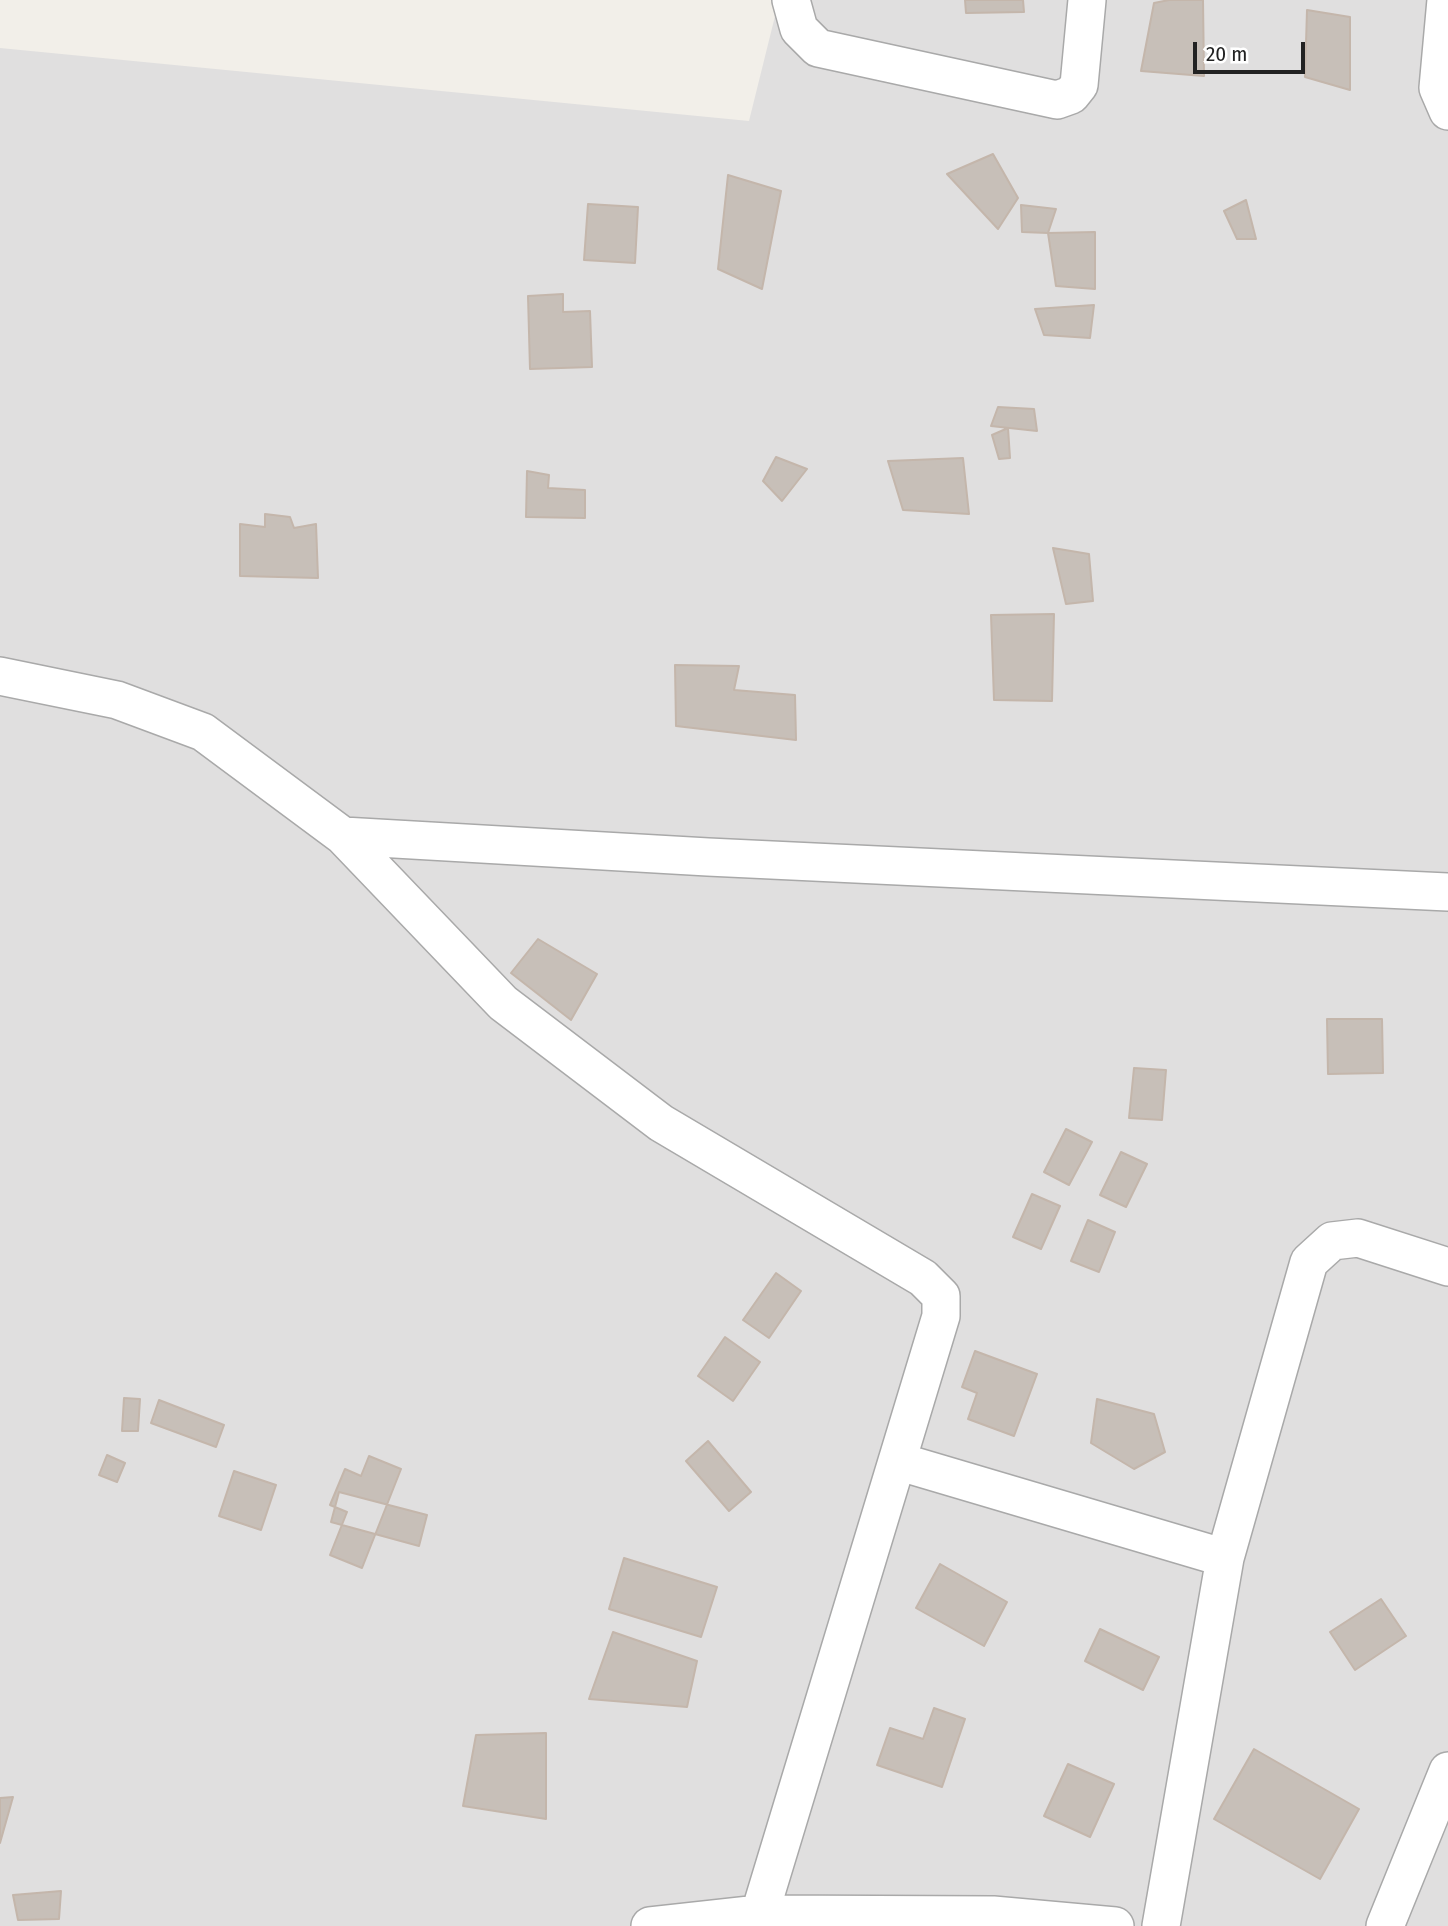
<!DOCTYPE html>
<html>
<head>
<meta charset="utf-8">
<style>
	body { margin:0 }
	#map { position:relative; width:1448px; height:1926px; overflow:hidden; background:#f2efe9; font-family:"Fira Sans Condensed",sans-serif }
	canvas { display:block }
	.scale { position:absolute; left:1193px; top:42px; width:112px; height:32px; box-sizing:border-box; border:4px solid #222; border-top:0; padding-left:9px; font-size:21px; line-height:24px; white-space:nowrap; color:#222; -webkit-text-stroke:5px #fff; paint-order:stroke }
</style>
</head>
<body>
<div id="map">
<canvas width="1448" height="1926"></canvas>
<div class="scale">20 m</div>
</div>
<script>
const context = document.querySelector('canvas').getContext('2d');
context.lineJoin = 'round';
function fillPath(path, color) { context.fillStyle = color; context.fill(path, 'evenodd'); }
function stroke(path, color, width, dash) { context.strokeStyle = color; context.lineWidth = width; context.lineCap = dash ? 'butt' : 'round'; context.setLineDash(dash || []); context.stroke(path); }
const residential = new Path2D(`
	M779,0h669v1926h-1448v-1878l749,73z`);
const building = new Path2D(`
	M965,0h58l1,12 -58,1z
	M1169,0h34l1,76 -63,-5 13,-68z
	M1307,10l43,7v73l-45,-13z
	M993,154l25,44 -20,31 -51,-55z
	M728,175l53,16 -19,98 -44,-20z
	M1246,200l10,39h-19l-13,-28z
	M588,204l50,3 -3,56 -51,-3z
	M1021,205l35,4 -8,24 -26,-1z
	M1095,232v57l-39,-3 -8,-53z
	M563,294v18l27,-1 2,56 -62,2 -2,-73z
	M1094,305l-4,33 -46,-3 -9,-26z
	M998,407l36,2 3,22 -46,-5z
	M1008,428l2,30 -11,1 -7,-24z
	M776,457l31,12 -25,32 -19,-20z
	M963,458l6,56 -66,-4 -15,-49z
	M527,471l22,4 -1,13 37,2v28l-59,-1z
	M265,514l25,3 4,11 22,-4 2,54 -78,-2v-52l25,3z
	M1053,548l36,6 4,47 -27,3z
	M1054,614l-2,87 -58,-1 -3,-85z
	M675,665l64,1 -5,24 61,5 1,45 -120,-14z
	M538,939l59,35 -26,46 -60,-47z
	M1327,1019h55l1,54 -55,1z
	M1134,1068l32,2 -4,50 -33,-2z
	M1066,1129l26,13 -23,43 -25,-13z
	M1121,1152l26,12 -21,43 -26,-12z
	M1032,1194l28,12 -19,43 -28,-12z
	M1088,1220l27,12 -16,40 -28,-11z
	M776,1273l25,18 -32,47 -26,-18z
	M725,1337l35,25 -27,39 -35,-25z
	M975,1351l62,23 -23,62 -46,-17 9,-26 -15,-6z
	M124,1398l16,1 -2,32h-16z
	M1097,1399l57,15 11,38 -31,17 -43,-26z
	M159,1400l65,25 -8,22 -65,-24z
	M708,1441l43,51 -22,19 -43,-50z
	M107,1455l18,8 -8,19 -18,-7z
	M369,1456l32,13 -39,99 -32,-13 17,-43 -17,-7 15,-36 16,7z
	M234,1471l42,14 -15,45 -42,-14z
	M339,1492l88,23 -8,31 -88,-24z
	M624,1558l93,29 -16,50 -92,-28z
	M940,1564l67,38 -23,44 -68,-38z
	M1381,1599l25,37 -51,34 -25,-38z
	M1100,1629l59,28 -16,33 -58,-29z
	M613,1632l84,29 -10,46 -98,-8z
	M934,1708l31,11 -23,68 -65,-22 13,-37 33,11z
	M546,1733v86l-83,-13 13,-71z
	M1254,1749l105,60 -39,70 -106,-60z
	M1068,1764l46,20 -24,53 -46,-21z
	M13,1797l-13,46v-45z
	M61,1891l-2,28 -41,1 -5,-25z`);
const street = new Path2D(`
	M791,0l8,29 19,19 239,52 14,-5 8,-10 8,-85
	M1446,0l-8,88 10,23
	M0,676l117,24 86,32 140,104 160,167 158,120 262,155 18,18v20l-185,610
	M343,836l365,21 740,35
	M897,1461l328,97
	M650,1926l109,-12 234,1 122,11
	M1161,1926l64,-368 84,-296 23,-21 26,-3 90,29
	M1385,1926l63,-155`);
fillPath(residential, '#e0dfdf');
fillPath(building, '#c7bfb8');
stroke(building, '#c4b6ab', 2);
stroke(street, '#a9a9a9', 40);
stroke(street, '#fff', 37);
</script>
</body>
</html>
